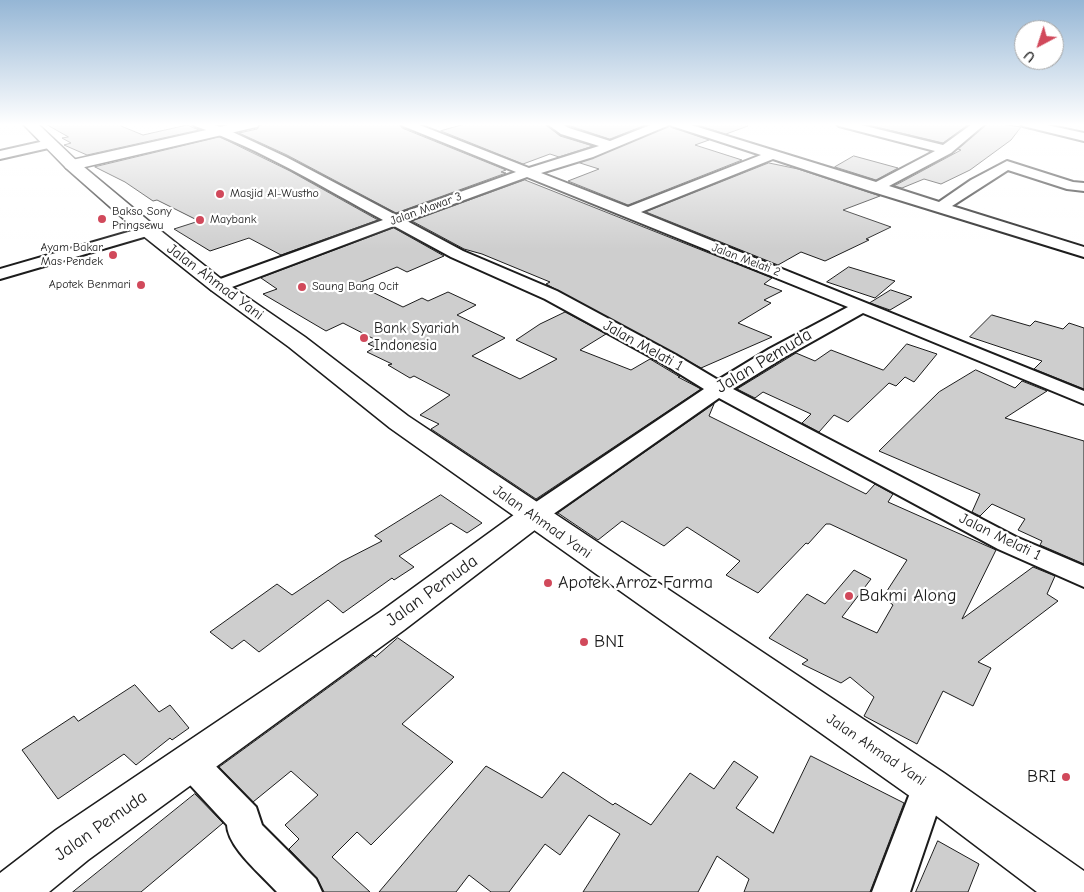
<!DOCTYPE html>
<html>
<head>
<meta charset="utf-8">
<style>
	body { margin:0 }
	#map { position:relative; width:1084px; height:892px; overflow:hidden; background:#fff; font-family:"Comic Neue",sans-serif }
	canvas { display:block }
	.north { position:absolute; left:1014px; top:20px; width:50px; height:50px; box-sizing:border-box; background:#fff; border:1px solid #a4a4a4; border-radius:50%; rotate:220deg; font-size:14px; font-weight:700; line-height:20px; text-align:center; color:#1c1c1c }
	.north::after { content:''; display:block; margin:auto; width:18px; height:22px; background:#d1495b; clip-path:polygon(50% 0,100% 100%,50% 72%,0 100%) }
</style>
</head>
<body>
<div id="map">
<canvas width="1084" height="892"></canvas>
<div class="north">U</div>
</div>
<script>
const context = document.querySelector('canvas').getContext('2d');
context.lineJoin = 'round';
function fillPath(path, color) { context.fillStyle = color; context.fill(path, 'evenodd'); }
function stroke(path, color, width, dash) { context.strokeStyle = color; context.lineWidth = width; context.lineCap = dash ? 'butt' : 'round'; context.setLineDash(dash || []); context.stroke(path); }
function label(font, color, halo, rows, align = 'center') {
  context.font = font + ' "Comic Neue",sans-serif'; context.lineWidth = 4.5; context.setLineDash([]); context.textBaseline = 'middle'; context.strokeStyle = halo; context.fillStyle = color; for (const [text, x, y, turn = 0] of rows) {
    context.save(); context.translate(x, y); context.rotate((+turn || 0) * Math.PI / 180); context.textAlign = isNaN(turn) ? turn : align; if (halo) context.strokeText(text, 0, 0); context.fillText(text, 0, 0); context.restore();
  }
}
const building = new Path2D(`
	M46,124h75v2l22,9 44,-10 12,5 -112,25 -23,-10 7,-2 -9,-5 6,-1z
	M261,124h138l3,4 104,42 -5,2 5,1 -110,40 -109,-58 -48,-22 18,-4z
	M465,124h80l15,12 33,10 -34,11 -9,-3 -27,10 -82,-33z
	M565,124h83l-38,15z
	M694,124h53l1,2 -22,8z
	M872,124h97l-26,19 -71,-17z
	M987,124h14l20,3 -10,13 -41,30 -29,14 -17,-5 -22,9 -8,-2 67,-36 -3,-1z
	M670,126l39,14 -14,5 47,15 -114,45 -60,-24 31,-12 -19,-6z
	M220,137l70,34 88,49 -97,35 -32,-17 -39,13 -36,-22 25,-8 -42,-21 -4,1 -28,-19 -30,-15z
	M854,156l44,12 -22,12 -41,-13z
	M769,163l29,6 82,27 -37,14 48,17 -25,12 3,1 -44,21 -24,-9 -23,13 -132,-53z
	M525,180l247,98 -8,6 18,7 -18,9 7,3 -33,20 34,14 -71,31 -155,-84 4,-2 -68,-28 -18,-5 -52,-28z
	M394,228l50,28 -37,16 -10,-5 -38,16 8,4 -3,1 39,19 19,-9 6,3 20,-9 28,13 -19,10 48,23 -33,18 48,23 37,-20 -41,-19 24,-16 25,-12 41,22 -26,16 51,20 19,-11 30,18h-2l23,12 -165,110 -105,-70 8,-5 -19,-9 30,-20 -36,-19 -4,2 -22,-13 4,-1 -25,-12 8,-5 -7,-3 8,-4 -33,-17 -17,8 -63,-37 14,-5 -16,-11z
	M849,267l46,14 -20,17 -48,-16z
	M891,290l21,7 -22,13 -20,-7z
	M992,315l38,11 5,-5 28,8 6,-6 15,5v61l-50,-20 8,-8 -72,-24z
	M907,344l30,10 -23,28 -9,-5 -9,9 -7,-3 -41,39 -14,-7 -15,17 -17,-9 9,-9 -48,-22 -8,6 -18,-9 59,-36 19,8 16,-11 52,20z
	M976,370l39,18 7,-7 25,10 -42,27 79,23v123l-44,-19 2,-4 -24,-11 7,-11 -33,-15 -12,12 -8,-4 8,-18 -101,-43 60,-59z
	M714,404l-5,12 157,78 9,-10 18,10 -5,8 108,48 -34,69 71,-52 22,9 -8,18 11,7 -80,61 13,6 -18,38 -30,-15 -26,53 -53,-28 10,-19 -24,-20 -9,6 -39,-19 6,-4 -39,-22 38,-44 18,10 29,-34 17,9 -29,38 35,16 16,-28 -10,-8 24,-37 -77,-36h-4l-18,20 -2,-1 -48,50 -32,-18 14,-14 -53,-34 -23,19 -42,-25 -24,19 -40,-27z
	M441,495l41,28 -15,10 -16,-10 -52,33 15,11 -20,13 -2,-2 -49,35 -15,-13 -69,52 -15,-12 -12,9 -22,-17 67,-48 15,11 49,-33 41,-21 -7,-5z
	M398,638l56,39 -52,47 51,38 -82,83 -14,-13 -25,25 38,35h-46l-7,-14 -28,-29 10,-10 -14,-14 33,-30 -27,-24 -38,31 -34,-35 154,-112 2,2z
	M135,685l24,27 11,-7 19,23 -17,12 -2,-2 -34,27 -12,-11 -66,45 -36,-49 52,-34 4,5z
	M811,756l93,47 -34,89h-126l5,-13 -32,-23 -19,36h-115l37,-58 -31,-19 -29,40 -15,-11 -36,48h-18l-22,-17 -13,17h-77l107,-126 56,32 21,-26 50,33 2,-2 36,22 39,-52 24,16 20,-28 24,16 -22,31 37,25z
	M195,794l28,29 -82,69h-68z
	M938,841l41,23 -11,28h-52z`);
const minor = new Path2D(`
	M193,124h18l13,4 62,29 110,58 120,-43 -113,-46 -2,-2h16l112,44 70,-22 -38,-12 -14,-10h14l8,4 41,13 43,-17h16l-2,2 -74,31 -52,16 87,34 133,-52 -89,-29 -2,-2h18l188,58 59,-31 -96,-25 -2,-2h20l86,21 29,-21h13l-34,29 -62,33 50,16 32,-22 36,-19 66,21 11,1v8l-17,-2 -59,-19 -56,36 132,41v10l-214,-66 -97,-32 -132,53 443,179v13l-221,-91 -80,45 -50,31 283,148 68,29v21l-86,-38 -279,-151 -177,124 -9,2 -9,-2 -3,-6 3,-6 180,-121 -42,-26 -117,-64 -94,-42 -57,-31 -170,64 -6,1 -6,-1 -3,-4 3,-4 171,-62c-61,-33 -122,-71 -188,-94zM527,177l321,130 -79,42 -51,31 -42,-25 -119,-64 -94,-40 -56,-30z
	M1021,124h21l42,9v8l-61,-15z
	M49,140l6,4 -2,3 -53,12v-8z
	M149,226l5,2 3,3 -3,3 -154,45v-10z
	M191,748l12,5 53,54 6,18 54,54 6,13h-45c-15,-17 -49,-44 -50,-67l-48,-52 -5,-10 5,-10z
	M929,771l12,4 5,11 -36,106h-38l45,-117z`);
const tertiary = new Path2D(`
	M233,124h26l-2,3 -5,1 -180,42 -6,-2 -2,-3 2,-3 6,-2z
	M533,506l11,3 4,7 -4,7 -140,107 -316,230 -39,32h-49v-19l56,-43 324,-218 142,-103z`);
const trunk = new Path2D(`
	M23,124h15l40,38 78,65 69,55 80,55 103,79 536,357 140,98v21h-47l-123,-93 -524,-371 -101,-81 -78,-57 -69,-55 -76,-67z`);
const markers = [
	[220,194,5,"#d1495b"],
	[102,219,5,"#d1495b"],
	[200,220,5,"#d1495b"],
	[113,255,5,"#d1495b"],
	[141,285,5,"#d1495b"],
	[302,287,5,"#d1495b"],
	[364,338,5,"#d1495b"],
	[548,583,5,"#d1495b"],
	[849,596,5,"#d1495b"],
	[584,642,5,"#d1495b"],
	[1066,777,5,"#d1495b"]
];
const farPoinames = [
	["Masjid Al-Wustho",230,194],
	["Bakso Sony",112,212],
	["Pringsewu",112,226],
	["Maybank",210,220],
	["Ayam Bakar",103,248,"right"],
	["Mas Pendek",103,262,"right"],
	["Apotek Benmari",131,285,"right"],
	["Saung Bang Ocit",312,287]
];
const farStreetnames = [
	["Jalan Mawar 3",426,209,-20],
	["Jalan Melati 2",746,260,21]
];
const streetNames = [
	["Jalan Ahmad Yani",215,282,37],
	["Jalan Melati 1",643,346,29],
	["Jalan Ahmad Yani",542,522,35],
	["Jalan Melati 1",1000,537,26],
	["Jalan Ahmad Yani",876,750,34]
];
const poiNames = [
	["Bank Syariah",374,329],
	["Indonesia",374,346]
];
const nearStreetnames = [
	["Jalan Pemuda",764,361,-31],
	["Jalan Pemuda",432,591,-36],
	["Jalan Pemuda",101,826,-35]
];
const nearPoinames = [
	["Apotek Arroz Farma",558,583],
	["Bakmi Along",859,596],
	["BNI",594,642],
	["BRI",1056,777,"right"]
];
fillPath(building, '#cecece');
stroke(building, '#1c1c1c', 1);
stroke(minor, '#1c1c1c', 4);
stroke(tertiary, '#1c1c1c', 3);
stroke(trunk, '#1c1c1c', 3);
fillPath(minor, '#fff');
fillPath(tertiary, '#fff');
fillPath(trunk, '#fff');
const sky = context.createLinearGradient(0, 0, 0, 249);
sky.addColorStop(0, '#95b6d5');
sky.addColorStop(0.5, '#fff');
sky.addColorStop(1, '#ffffff00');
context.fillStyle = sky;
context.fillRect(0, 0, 1084, 249);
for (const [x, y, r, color] of markers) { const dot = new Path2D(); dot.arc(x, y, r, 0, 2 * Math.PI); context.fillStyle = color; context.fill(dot); stroke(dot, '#fff', 2); }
label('12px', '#1c1c1c', '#fff', farPoinames, 'left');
label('12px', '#1c1c1c', '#fff', farStreetnames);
label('15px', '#1c1c1c', '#fff', streetNames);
label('15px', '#1c1c1c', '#fff', poiNames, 'left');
label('18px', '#1c1c1c', '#fff', nearStreetnames);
label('18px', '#1c1c1c', '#fff', nearPoinames, 'left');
</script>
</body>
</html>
